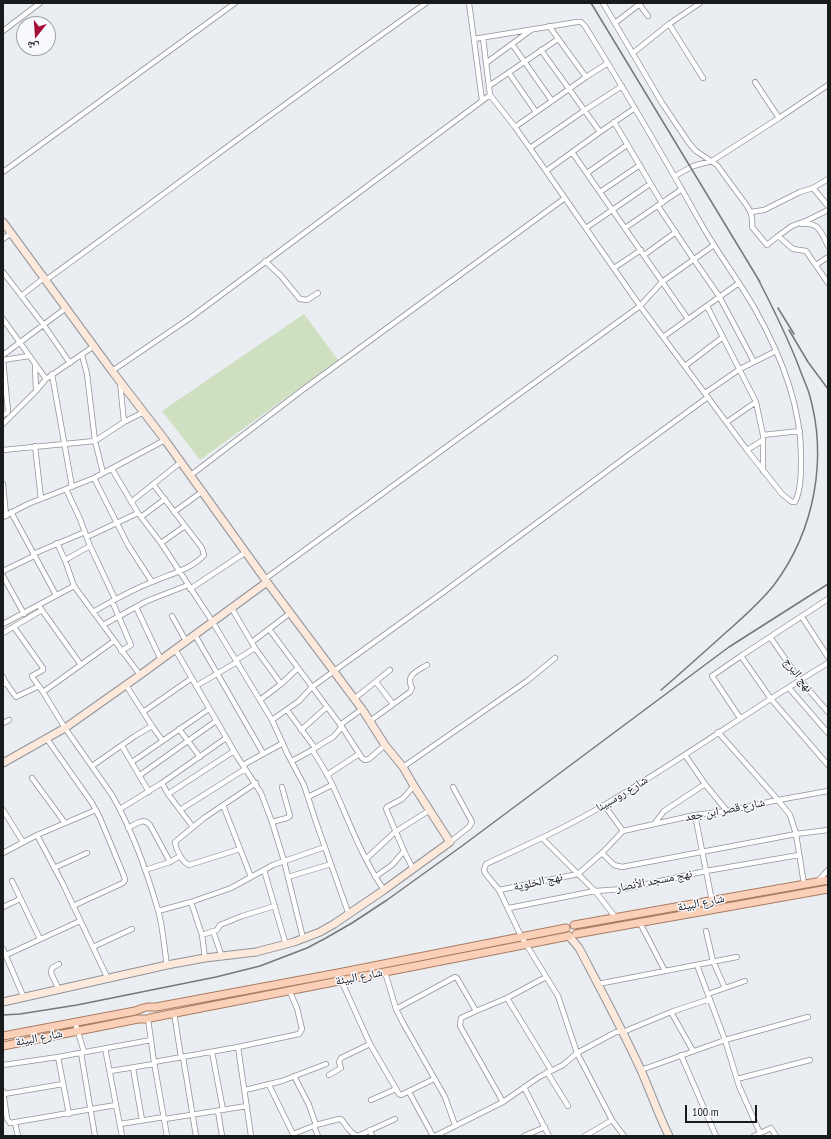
<!DOCTYPE html>
<html>
<head>
<meta charset="utf-8">
<style>
	body { margin:0 }
	#map { position:relative; width:831px; height:1139px; overflow:hidden; background:#eaedf2; font-family:"PT Sans Narrow","Noto Naskh Arabic",sans-serif }
	canvas { display:block }
	.frame { position:absolute; inset:0; border:4px solid #191a1c; pointer-events:none }
	.north { position:absolute; left:16px; top:16px; width:40px; height:40px; box-sizing:border-box; background:#f8fafe; border:1px solid #9fa0a4; border-radius:50%; rotate:197deg; font-size:11px; font-weight:700; line-height:16px; text-align:center; color:#191a1c }
	.north::after { content:''; display:block; margin:auto; width:14px; height:18px; background:#a70e36; clip-path:polygon(50% 0,100% 100%,50% 72%,0 100%) }
	.scale { position:absolute; left:685px; top:1105px; width:72px; height:18px; box-sizing:border-box; border:2px solid #191a1c; border-top:0; padding-left:5px; font-size:12px; line-height:14px; white-space:nowrap; color:#191a1c; -webkit-text-stroke:3px #f8fafe; paint-order:stroke }
</style>
</head>
<body>
<div id="map">
<canvas width="831" height="1139"></canvas>
<div class="frame"></div>
<div class="north">ش</div>
<div class="scale">100 m</div>
</div>
<script>
const context = document.querySelector('canvas').getContext('2d');
context.lineJoin = 'round';
function fillPath(path, color) { context.fillStyle = color; context.fill(path, 'evenodd'); }
function stroke(path, color, width, dash) { context.strokeStyle = color; context.lineWidth = width; context.lineCap = dash ? 'butt' : 'round'; context.setLineDash(dash || []); context.stroke(path); }
function label(font, color, halo, rows, align = 'center') {
  context.font = font + ' "PT Sans Narrow","Noto Naskh Arabic",sans-serif'; context.lineWidth = 3; context.setLineDash([]); context.textBaseline = 'middle'; context.strokeStyle = halo; context.fillStyle = color; for (const [text, x, y, turn = 0] of rows) {
    context.save(); context.translate(x, y); context.rotate((+turn || 0) * Math.PI / 180); context.textAlign = isNaN(turn) ? turn : align; if (halo) context.strokeText(text, 0, 0); context.fillText(text, 0, 0); context.restore();
  }
}
const green = new Path2D(`
	M304,314l34,46 -138,100 -38,-49z`);
const street = new Path2D(`
	M469,3l13,97
	M603,3l59,100 27,40 7,8 21,14 30,41c5,7 6,13 5,21l15,18 11,-9 15,13 13,2 22,32
	M639,4l9,12
	M615,23l26,-20
	M669,24l34,54
	M549,26l37,51
	M3,31l37,-28
	M474,39l103,-17h4l4,4c41,66 80,133 118,201 16,28 36,54 52,82 26,46 47,98 46,151 0,13 0,30 -6,42h-3l-10,-8 -35,-44 -107,-144 -94,-135 -31,-44 -25,-32 -7,-57
	M512,44l40,57
	M541,50l59,82
	M633,53l36,-29 31,-21
	M486,63l45,-33
	M509,73l27,39
	M755,82l24,36
	M489,86l69,-47
	M614,122l48,81
	M515,127l71,-50 22,-14
	M530,148l55,-38 37,-24
	M572,152l116,167
	M546,171l54,-39 35,-24
	M3,172l232,-169
	M587,173l40,-28
	M675,176l18,-10 19,-5 67,-43 49,-33
	M813,188l15,18
	M600,192l40,-27
	M658,206l36,54 25,36 35,66
	M751,212l13,-2 36,-18 13,-4 15,-9
	M802,224c17,-2 19,8 26,22
	M586,228l64,-44
	M625,228l57,-39
	M778,236l14,-10 16,-6 20,-10
	M3,239l8,-6
	M644,255l32,-23
	M265,261l16,15 19,23 7,1 11,-7
	M816,265l12,-8
	M614,268l27,-18
	M3,272l40,52 27,39
	M46,280c127,-92 252,-187 380,-277
	M21,296l23,-18
	M707,306l49,96 7,33v36
	M3,319l43,60
	M663,337l76,-54
	M3,355l63,-47
	M82,355l5,19 8,67 8,32
	M3,360l26,-4
	M35,364l1,27
	M685,366l38,-29
	M112,371l78,-53 300,-223
	M52,374l20,113
	M120,382l4,40
	M705,393l35,-24 36,-18
	M3,415l4,-2 1,-2 -5,-51
	M727,422l29,-20
	M3,424l33,-33 10,-12 48,-33
	M763,435l37,-4
	M35,446l6,53
	M3,450l92,-9 29,-19 20,-10
	M747,450l16,-10
	M112,469l26,44 23,30 51,78 60,99 15,33 17,32 12,37 33,93
	M191,475l110,-84 264,-193
	M94,478l34,67 24,37
	M3,484l3,32
	M66,489l14,30 10,27 25,53
	M131,502l50,-40
	M11,512l45,83
	M174,512l29,-21
	M3,517l25,-13 66,-26 71,-38
	M141,517l24,-18
	M87,537l51,-24
	M57,543l8,17 9,26 66,89
	M161,543l24,-17
	M33,554l52,-22
	M65,560l25,-14
	M3,571l31,-15
	M3,576l21,38
	M265,579l375,-273 22,-24 52,-37
	M190,589l56,-37
	M112,601l19,44 -10,6
	M39,606l42,59
	M136,607l25,53
	M231,607l24,41 26,36
	M93,612c19,-11 38,-22 59,-30 16,-7 40,-13 52,-27l-2,-7 -49,-64
	M172,616l14,25
	M802,617l26,40
	M3,624l71,-38
	M103,625l44,-24 41,-16
	M14,627l29,41v2l-11,6 1,2 10,14 22,36 47,67c19,33 35,77 46,115 5,17 6,37 9,55
	M269,629l73,98 20,31 3,2 4,-1 16,-14
	M3,633l39,-23
	M195,635l68,118
	M770,637l30,43 28,32
	M252,642l38,-29
	M175,649l63,109 23,35 11,29 12,39 19,77
	M741,656l30,43 57,66
	M236,660l19,-12
	M3,677l3,6
	M376,682l17,22
	M3,684l3,-1 10,14 23,-11
	M126,685l26,41 10,14
	M196,686l41,-24
	M789,688l39,45
	M43,692l71,-51
	M354,699l36,-29
	M260,700l21,-16 17,-16
	M287,710l28,38 18,-11 9,-10
	M143,712l49,-34
	M740,718l-28,-42 29,-20 87,-57
	M272,720l27,-19 13,-14 133,-96 181,-134 82,-60
	M370,721l40,-29 2,-4c-7,-13 5,-17 15,-23
	M3,723l6,-3
	M340,725l22,-16
	M179,729l21,28
	M301,730l26,-23
	M718,732l60,68 12,15 6,19 8,50
	M47,739l45,64 8,15 24,58 1,4 -2,3 -50,23
	M122,746l27,46
	M313,751c7,11 14,22 20,35 16,35 29,72 51,104
	M685,755l20,29 22,27
	M292,761l22,-12
	M132,762l77,-53
	M243,765l40,-22
	M92,766l43,-30 17,-10
	M403,767l124,-86 28,-23
	M140,775l76,-54
	M327,775l32,-21
	M32,778l33,45
	M162,783l6,11 25,33
	M168,794l66,-43
	M308,797l24,-12
	M223,805l28,72
	M604,805l19,26
	M120,809l42,-26 64,-45
	M3,810l20,32
	M180,810l65,-41
	M695,815l17,86
	M272,822l15,-4 3,-2 -8,-29
	M654,824l10,-13 41,-27
	M128,828c8,-4 15,-11 22,-3l20,37
	M623,831l72,-16 32,-4 51,-11 50,-9
	M37,835l26,49 45,95
	M542,838l53,53 21,27
	M450,842l19,-15 3,-5 -19,-35
	M240,849l-51,16c-7,-3 -13,-15 -14,-23l29,-24 52,-35
	M3,853l34,-18 59,-25
	M602,853l12,12 8,2 174,-33 32,-4
	M366,859l29,-27 35,-22
	M54,868l33,-15
	M413,869l-9,-18 -18,-42 1,-2 15,-8 12,-13
	M145,870l25,-8 10,-6
	M264,870l22,75
	M288,877l43,-13
	M375,877l17,-12 12,-14
	M12,881l28,58
	M817,882l11,-12
	M499,890l79,-16 24,-21 21,-22
	M191,902l11,33 3,23
	M3,907l17,-8
	M509,908l86,-17 29,-2 82,-18 93,-16
	M158,911l33,-9 40,-14 42,-23 52,-18
	M640,923l25,48
	M213,931l9,26
	M706,931l7,30 12,27
	M202,935l15,-5 3,-5 22,-9 33,-10
	M93,947l39,-18
	M3,949l21,49
	M6,955l74,-34
	M697,965l28,75 14,46 21,47
	M385,972l11,37 7,14 42,74 10,28
	M341,980l29,64 29,50 2,1 33,-16
	M598,984l139,-27
	M59,990l-8,-17 1,-5 7,-4
	M708,994l37,-13
	M507,998l44,72
	M396,1009l59,-32 2,1 19,33
	M671,1012l22,39
	M174,1013l7,44
	M148,1019l6,43 13,74
	M75,1022l9,30
	M238,1047l13,89
	M105,1048l17,88
	M212,1052l11,58
	M81,1053l14,83
	M681,1055l35,81
	M58,1057l11,57
	M183,1057l13,79
	M154,1062l84,-15 61,-13 3,-5 -5,-21 -8,-18
	M3,1065l55,-8 93,-17
	M133,1068l9,52
	M641,1070l84,-30 83,-23
	M110,1071l44,-7
	M547,1072l21,34
	M329,1075l12,-7 -2,-6 2,-4 29,-14
	M294,1076l15,29 7,20 23,-6h2c5,6 10,16 17,17l37,-17
	M737,1079l73,-19
	M269,1085l25,51
	M524,1087l25,49
	M245,1090l37,-9 44,-17
	M3,1091l4,28 3,4 106,-18
	M409,1092l24,44
	M4,1094l59,-10
	M371,1100l25,-11
	M503,1102l-43,-76 1,-8 15,-7 31,-13 39,-21
	M218,1111l4,25
	M165,1119l82,-13
	M612,1120l12,16
	M15,1123l3,13
	M120,1124l44,-7
	M314,1126l4,10
	M370,1130l2,6
	M293,1134l23,-9
	M435,1136l68,-34 36,-25 24,-12 14,-12 39,-21h7l48,-20 39,-13
	M524,1136l21,-9
	M585,1136l27,-16 -35,-67 -19,-57 -37,-60 -22,-46 -14,-17 -1,-3 2,-6c41,-19 81,-37 120,-60 75,-44 147,-96 222,-141
	M754,1136l17,-8 5,8`);
const secondary = new Path2D(`
	M3,222l109,149 53,69 102,142 95,127 23,36 18,22 11,19 36,56 -66,48 -50,34 -14,8 -26,10 -38,10 -51,6 -38,7 -164,37
	M3,763l62,-35 75,-53 127,-93
	M569,936l10,12c21,40 42,79 61,120 10,22 18,46 29,68`);
const primary = new Path2D(`
	M574,925l254,-45
	M576,934l252,-45
	M147,1007h9l182,-34 228,-45
	M150,1018l419,-82
	M3,1036l132,-25 8,-3
	M3,1046l135,-27h8`);
const rail = new Path2D(`
	M591,3l169,279
	M778,308l16,26
	M789,330l19,32 20,27
	M661,690c21,-18 41,-36 61,-54 18,-16 37,-32 52,-51 41,-55 54,-127 35,-192 -3,-9 -7,-17 -10,-26 -12,-31 -27,-61 -42,-90
	M3,1015l17,-1 57,-9 139,-28 44,-11 47,-18 19,-10 26,-15 35,-23 75,-54 267,-199 99,-63`);
const streetNames = [
	["نهج البرج",798,675,53],
	["شارع روسبينا",622,794,-31],
	["شارع قصر ابن جعد",725,810,-11],
	["نهج مسجد الأنصار",654,881,-11],
	["نهج الخلوية",538,882,-12],
	["شارع البيئة",701,903,-11],
	["شارع البيئة",359,977,-11],
	["شارع البيئة",39,1038,-11]
];
fillPath(green, '#cfe0c0');
stroke(street, '#919499', 6);
stroke(secondary, '#919499', 9);
stroke(primary, '#a97d63', 9);
stroke(street, '#fff', 4.5);
stroke(secondary, '#fde8dc', 7);
stroke(primary, '#fad1b8', 7);
stroke(rail, '#75777a', 1.5);
label('12px', '#191a1c', '#f8fafe', streetNames);
</script>
</body>
</html>
